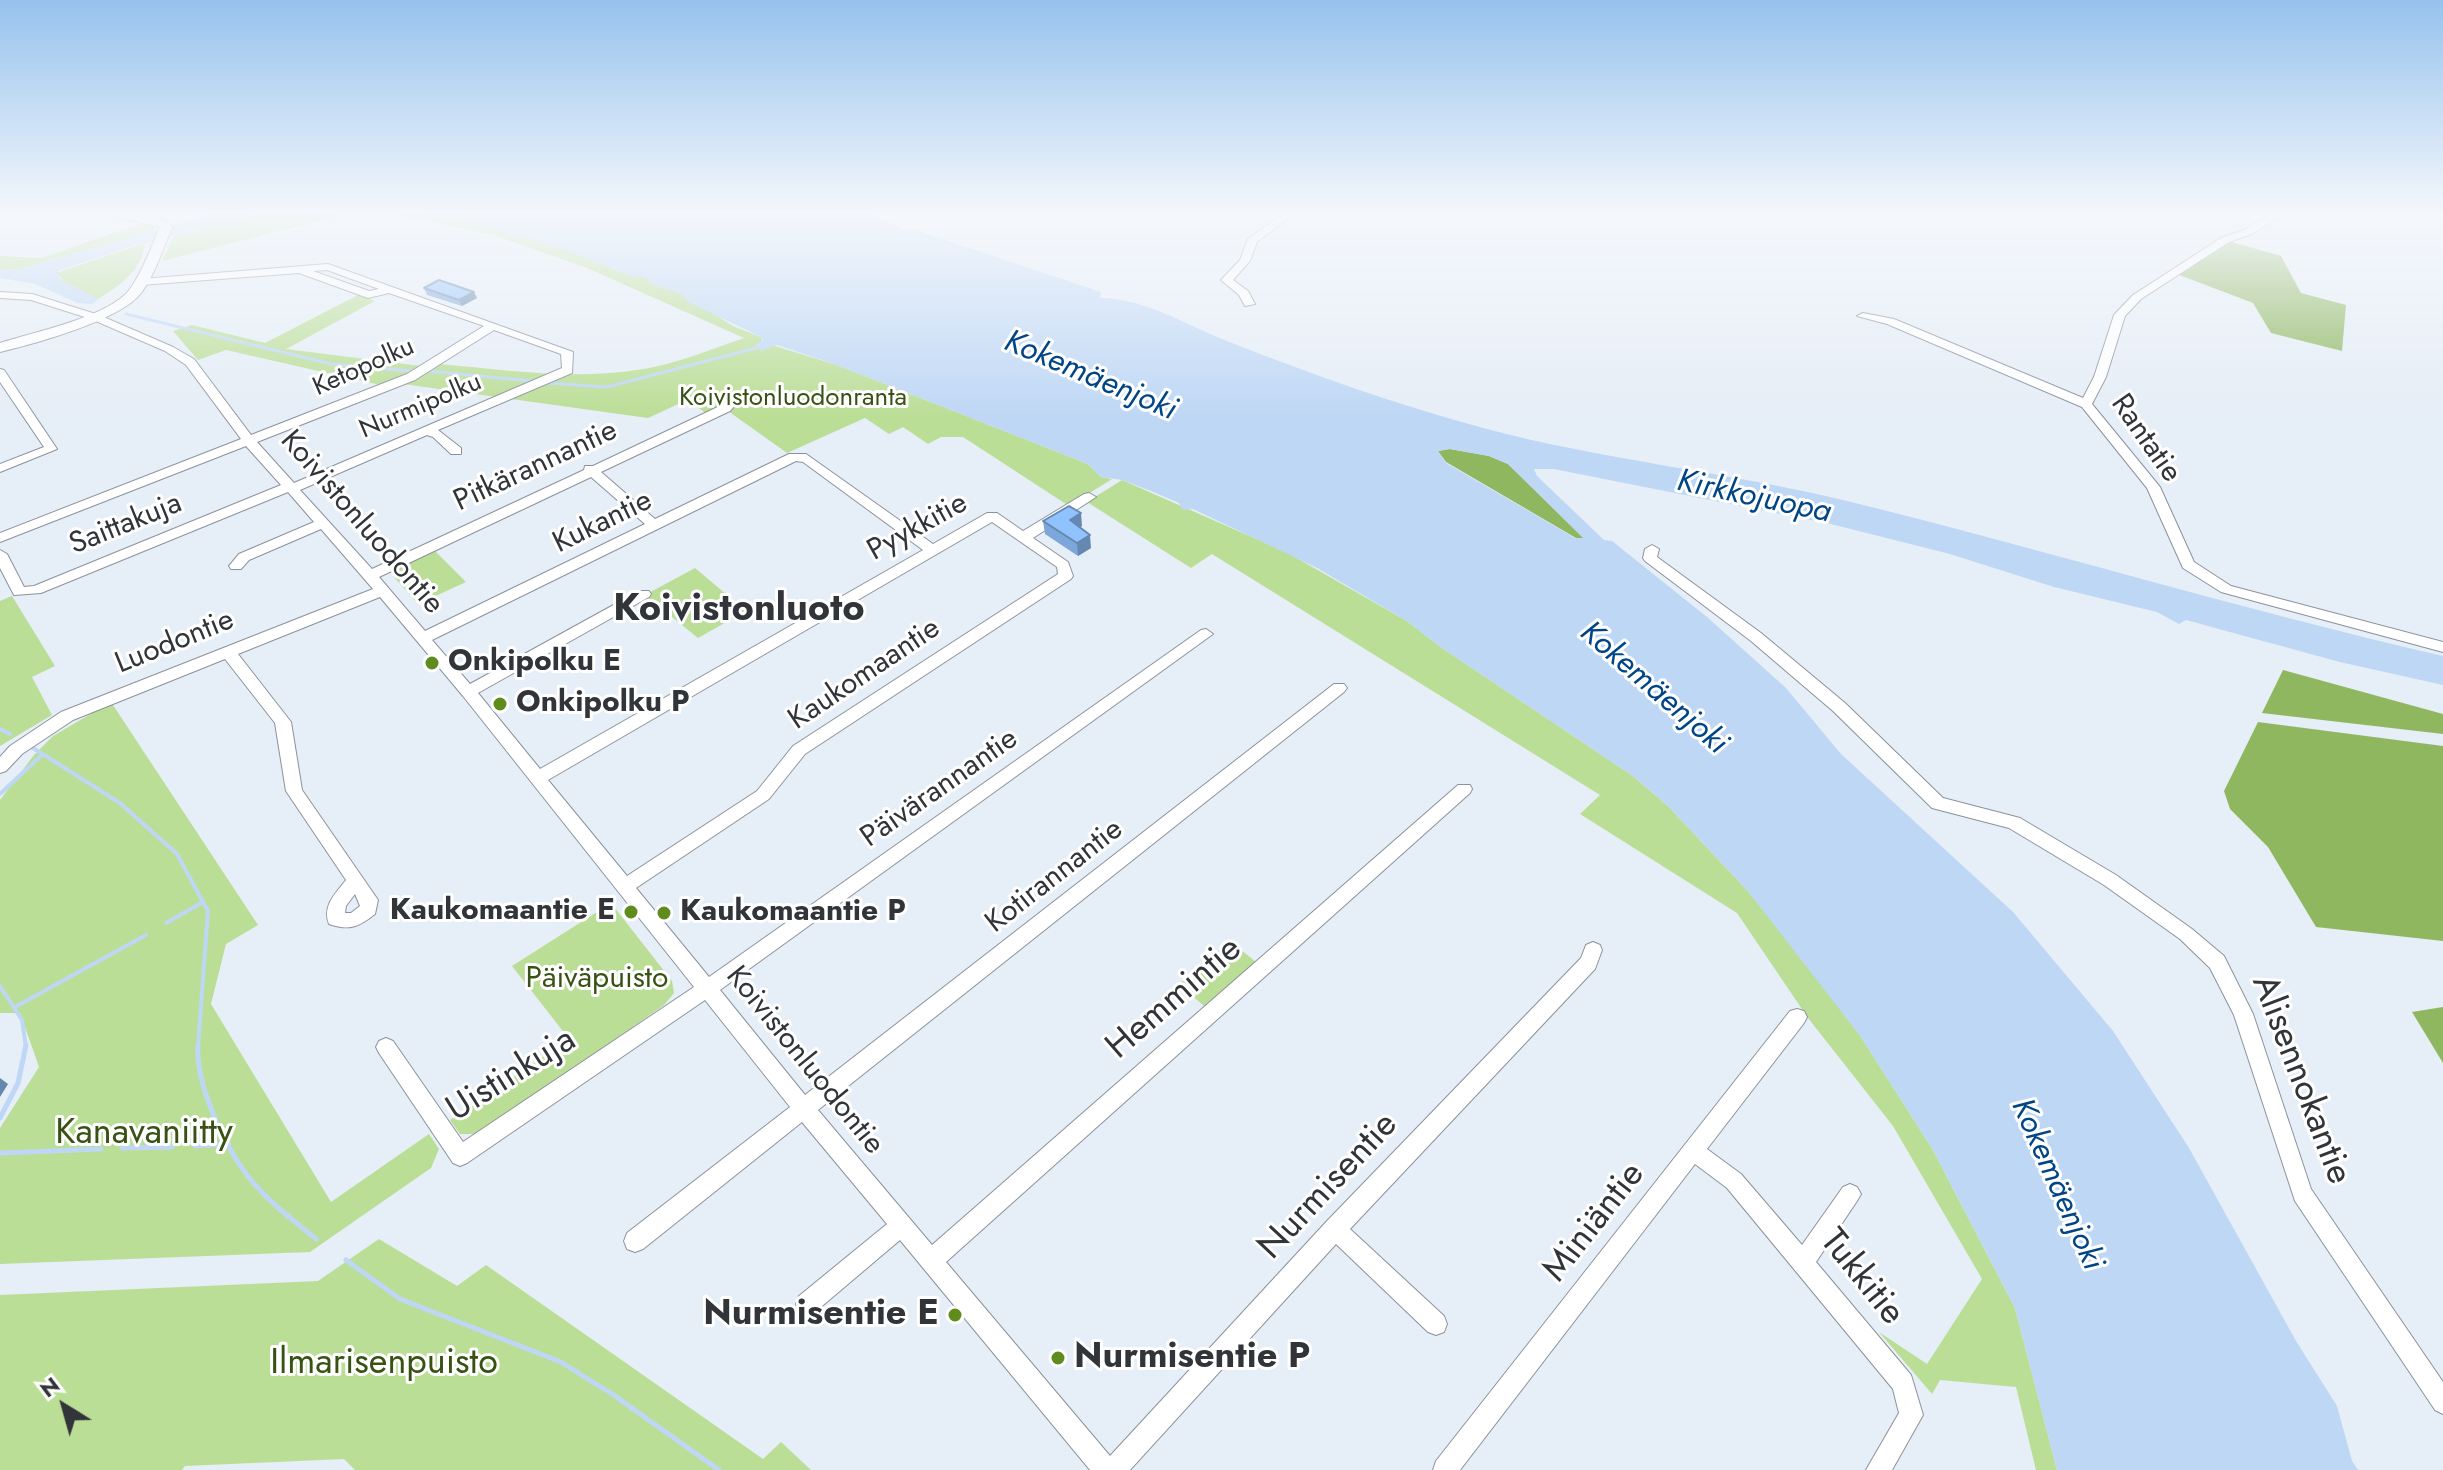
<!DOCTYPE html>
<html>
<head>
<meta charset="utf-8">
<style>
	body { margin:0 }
	#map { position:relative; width:2443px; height:1470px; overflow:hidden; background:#e6eef7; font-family:Jost,sans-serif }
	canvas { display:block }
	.north { position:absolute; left:24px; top:1366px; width:80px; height:80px; -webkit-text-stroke:6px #fff; paint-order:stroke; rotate:323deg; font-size:22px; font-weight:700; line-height:32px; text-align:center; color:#313438 }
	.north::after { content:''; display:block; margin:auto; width:28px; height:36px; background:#313438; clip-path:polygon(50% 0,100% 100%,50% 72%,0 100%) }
</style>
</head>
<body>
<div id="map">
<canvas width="2443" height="1470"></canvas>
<div class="north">N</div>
</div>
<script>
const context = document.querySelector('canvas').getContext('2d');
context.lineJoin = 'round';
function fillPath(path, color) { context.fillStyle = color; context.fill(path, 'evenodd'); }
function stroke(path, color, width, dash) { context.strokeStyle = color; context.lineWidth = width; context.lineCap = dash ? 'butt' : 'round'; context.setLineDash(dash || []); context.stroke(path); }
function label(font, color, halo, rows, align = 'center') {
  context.font = font + ' Jost,sans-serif'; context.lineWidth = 6; context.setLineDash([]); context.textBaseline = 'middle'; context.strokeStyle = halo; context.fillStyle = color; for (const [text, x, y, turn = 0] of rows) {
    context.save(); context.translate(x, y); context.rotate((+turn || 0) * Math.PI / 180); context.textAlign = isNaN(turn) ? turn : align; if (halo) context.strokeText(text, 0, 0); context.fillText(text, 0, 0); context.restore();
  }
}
const green = new Path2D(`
	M266,212h87l-191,49 12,-25z
	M368,212c16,0 34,-2 50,0 69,8 139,33 203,60 10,4 21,3 29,8l-1,3 36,12 48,31 28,11 1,5 75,23 251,99 13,13 11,2 -43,27 -106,-69h-22l-13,7 -25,-17 -14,7 -24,-16 -78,35 -59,-42 -15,7 -26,-18 -39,18 -245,-34 -23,1 -154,-35 -28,10 -25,-29 19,-6 73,18 93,-48 17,6 -89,48 135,17 19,-2c66,6 131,16 197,6 37,-5 72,-20 107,-32l-157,-70 -91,-32 -74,-17z
	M147,221l8,3v7l-135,38 -20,1v-14l42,2z
	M145,243c-3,27 -25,43 -47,56l-31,-15 -11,-11z
	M1122,480l164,72 121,69 35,27 191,128 35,30 79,84 76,95 38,52 72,113 82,158 42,162h-21l-20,-83 -76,-7 -8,14 -53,-62 48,32 55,-85 -89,-153 -85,-108 -71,-105 -157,-99 20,-19 -388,-241 -21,14 -104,-66z
	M432,548l34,34 -48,22 -25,-28v-7z
	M695,568l51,43 -48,27 -53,-43z
	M12,596l43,70 -23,11 20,38 -52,31v-145z
	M111,702l147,223 -32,19 -15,60 120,198 98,-68 10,15 -8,19 -121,84 -310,12v-136l39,-61 -19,-54h-20v-213l34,-45 19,-19z
	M611,903l61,78 2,12 -10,12 -184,129h-20l-10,-14 119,-81 -57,-73z
	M1230,941l26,21 -52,44 -25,-22z
	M379,1239l78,47 29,-21 277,194 18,-17 30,28h-456l-11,-11 -159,7 -3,4h-182v-175l318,-14z`);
const forest = new Path2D(`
	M2225,240l56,16 20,37 45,12 -4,46 -71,-18 -18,-30 -79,-30z
	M1450,449l39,7 19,8 76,74h-8l-130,-76 -8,-11z
	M2283,670l160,44v20l-181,-21z
	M2258,722l185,24v195l-127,-14 -48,-80 -38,-38 -6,-18z
	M2443,1007v56l-31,-51z`);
const water = new Path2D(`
	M217,212h49l-136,35 -72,24 1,7 39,21 -5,5 -16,-1 -42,-19 -35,-6v-8l20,-1 47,-13z
	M417,212h448l37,17h11l188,63 -1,6c45,0 90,29 132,45 82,32 166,62 251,85 120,32 244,44 364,73 199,49 396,109 596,155v29l-103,-23 -154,-42 -7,4 -22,-12 -103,-25 -104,-33 -119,-30 -277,-55h-20l3,7 67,64 8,1 95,76 79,71 55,66 172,158 100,119 76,117 107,193 41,65 15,55 6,9h-301l-42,-162 -82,-158 -72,-113 -114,-147 -79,-84 -35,-30 -191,-128 -35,-27 -90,-53 -124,-59 -10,1 -4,-7 -28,-12 -29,-11 -21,-3 -13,-13 -251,-99 -60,-20 -16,6 -6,-6 8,-5 -2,-3 -75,-36 -2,-6 -35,-12 1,-3c-8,-5 -15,-2 -24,-6 -67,-29 -137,-49 -209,-62zM1450,449l39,7 19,8 75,74h-8l-129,-75 -8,-12z`);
const streamFar2 = new Path2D(`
	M126,314l205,50 79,7
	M428,371l103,10
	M548,383l59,4 153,-40`);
const streamFar1 = new Path2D(`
	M0,729l10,5
	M33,748l87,55 57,51 31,57 -10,136
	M0,794l43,-40
	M166,923l37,-21
	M0,986l22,34 4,27
	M15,1007l131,-72`);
const stream = new Path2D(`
	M198,1045c-3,42 32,115 62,145 16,18 37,33 56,49
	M0,1118l18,-35 8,-38
	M195,1146l34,-2
	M122,1148l50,-1
	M0,1153l101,-4
	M346,1260l54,39 161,63 54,34 104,74`);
const minor = new Path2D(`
	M1286,212h11l-40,30 -7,19 -17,19 15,11 7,13 -10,2 -6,-11 -18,-15 19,-20 8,-21z
	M2276,212h12l-36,22 -23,8 -88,57 -16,17 -19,61 -14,27 68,83 34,75 37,24 212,56v10l-222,-60 -38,-24 -36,-80 -65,-81 -195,-83 -30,-8 6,-3 31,6 189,79 11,-21 20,-62 19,-20 88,-57 23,-8z
	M328,264l245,88 -1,21 -134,57 23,18v6h-10l-18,-17 -6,-2 -127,55 72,79 212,-99 1,-4h8l129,-61 4,-4 -4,-6 6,-4 4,1 7,9 -9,10 -129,61 54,47 134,-65h17l127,90 54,-31h10l26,18 61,-37 5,-1 7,4 -63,41 35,24 5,14 -2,3 -266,175 -36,45 -133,89 73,89 492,-347 5,-1 7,5 -493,356 85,105 529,-411h10l3,4 -3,4 -526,418 114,135 526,-460h12l2,4 -2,4 -524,469 164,194 217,-235 254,-263 5,-13 7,-3 7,3 2,5 -7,19 -245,260 94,87 3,8 -3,8 -8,3 -8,-3 -92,-88 -206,226h-40l-190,-230 -85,72 -8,3 -8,-3 -3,-8 3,-8 88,-72 -85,-102 -159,127 -8,3 -8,-3 -3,-8 3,-8 163,-126 -85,-107 -238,163 -7,3 -7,-3 -74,-110 -3,-6 3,-6 7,-3 7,3 70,101 231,-155 -231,-291 -83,-99 -142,57 53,68 11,68 76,110 -3,14c-16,13 -26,17 -46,10 -7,-18 6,-30 17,-44l-60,-89 -11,-68 -50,-64 -152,61 -51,34 -16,17 -6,2v-16l10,-11 51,-34 312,-123 -52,-60 -72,31 -8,9h-10l-2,-3 10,-12 75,-32 -26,-30 -247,101 -27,2 -14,-27v-18l7,4 17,33 10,-1 247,-101 -35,-39 -246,96v-9l241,-94 -55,-74 -21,-14 -74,-32 -60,-19 -31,-2v-6l32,2 67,21 74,32 21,12 57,76 156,-61 77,-48 -95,-33 -21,5 -69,-25 -158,12 -5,-3 5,-3zM327,270l52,19 -10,2 -56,-20zM494,330l67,24 1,14 -268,115 -37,-41 158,-62zM796,461l7,1 120,88 -383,219 -62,-76 171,-96 2,-3 -2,-3h-10l-169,93 -38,-44zM591,477l54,47 -220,107 -46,-54zM992,522l65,45 1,7 -265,172 -36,45 -130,85 -79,-96zM355,894l5,12 -9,7h-6l1,-7z
	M0,369l4,1 53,79 -57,23v-8l44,-17 -44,-65z
	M1652,545l7,4 -2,8 104,76 84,70 98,95 77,20 96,57 76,54 32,27 29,58 58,175 132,193v32l-8,-4 -140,-209 -61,-186 -24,-47 -30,-29 -76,-54 -95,-57 -77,-20 -99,-97 -82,-70 -106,-80 -2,-3 2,-9z
	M1797,1009l7,2 3,6 -3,6 -97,126 34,25 61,71 41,-58 7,-3 7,3 4,7 -4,7 -41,61 95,113 12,40 -31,55h-26l33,-57 -6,-24 -166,-201 -32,-24 -235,306h-27l3,-9 354,-450z`);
const tertiary = new Path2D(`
	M96,212l59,4 18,10c-10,21 -18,49 -32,67 -20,27 -107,51 -141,59v-9c34,-11 109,-26 130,-54 13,-18 21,-42 30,-62z`);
const wall = new Path2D(`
	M424,288l53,10 -15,8 -35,-11z
	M1043,521l39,5 -2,1 11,21 -13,8 -33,-22z`);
const shadedWall = new Path2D(`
	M474,292l3,6 -15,8 -3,-6z
	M1081,513l1,13 -11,6 -1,-12z
	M1090,535l1,13 -13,8 -1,-13z
	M0,1078l8,6 -8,13z`);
const building = new Path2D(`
	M439,280l35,12 -15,8 -35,-12z
	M1069,506l12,7 -11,7 20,15 -13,8 -34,-22z`);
const markers = [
	[432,663,8,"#608c1d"],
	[500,704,8,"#608c1d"],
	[631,912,8,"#608c1d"],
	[664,913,8,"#608c1d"],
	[955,1315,8,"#608c1d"],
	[1058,1358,8,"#608c1d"]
];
const farStreetnames = [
	["Ketopolku",364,368,-24],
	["Nurmipolku",421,407,-23]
];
const farParknames = [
	["Koivistonluodonranta",793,399]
];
const streetNames = [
	["Rantatie",2145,439,55],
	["Pitkärannantie",536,467,-25],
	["Koivistonluodontie",361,523,49],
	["Kukantie",603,523,-26],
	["Saittakuja",126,525,-22],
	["Pyykkitie",918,528,-29],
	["Luodontie",175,643,-22],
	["Kaukomaantie",865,675,-34],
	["Päivärannantie",940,789,-35],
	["Kotirannantie",1055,877,-38],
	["Koivistonluodontie",804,1061,51]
];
const poiNames = [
	["Onkipolku E",448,663],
	["Onkipolku P",516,704],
	["Kaukomaantie E",615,912,"right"],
	["Kaukomaantie P",680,913]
];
const parkNames = [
	["Päiväpuisto",597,980]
];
const waterNames = [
	["Kokemäenjoki",1090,377,23],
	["Kirkkojuopa",1754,498,12],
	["Kokemäenjoki",1653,689,41],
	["Kokemäenjoki",2056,1185,66]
];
const nearStreetnames = [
	["Hemmintie",1175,999,-41],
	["Uistinkuja",512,1076,-32],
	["Alisennokantie",2300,1080,69],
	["Nurmisentie",1329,1187,-47],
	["Miniäntie",1595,1223,-52],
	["Tukkitie",1861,1278,51]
];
const nearParknames = [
	["Kanavaniitty",144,1134],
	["Ilmarisenpuisto",384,1364]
];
const nearPoinames = [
	["Nurmisentie E",939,1315],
	["Nurmisentie P",1074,1358,"left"]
];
const districtNames = [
	["Koivistonluoto",739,611]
];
fillPath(green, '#bbde96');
fillPath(forest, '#8fb760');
fillPath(water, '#bed7f5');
stroke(streamFar2, '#bed7f5', 3);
stroke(streamFar1, '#bed7f5', 4);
stroke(stream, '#bed7f5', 5);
stroke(minor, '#8c929b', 2);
stroke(tertiary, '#8c929b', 2);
fillPath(minor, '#fff');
fillPath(tertiary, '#fff');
fillPath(wall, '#7ca7da');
fillPath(shadedWall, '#6588b1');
fillPath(building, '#90c2fd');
stroke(building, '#6588b1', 2);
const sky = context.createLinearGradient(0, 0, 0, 417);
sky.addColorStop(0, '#97c2ed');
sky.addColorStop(0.51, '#f4f7fb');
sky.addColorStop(1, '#f4f7fb00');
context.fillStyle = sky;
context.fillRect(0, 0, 2443, 417);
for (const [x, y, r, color] of markers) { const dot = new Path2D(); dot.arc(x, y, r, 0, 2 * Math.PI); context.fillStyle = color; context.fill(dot); stroke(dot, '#fff', 3); }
label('26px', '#313438', '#fff', farStreetnames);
label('26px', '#385214', '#fff', farParknames);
label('30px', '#313438', '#fff', streetNames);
label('bold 30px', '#313438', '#fff', poiNames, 'left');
label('30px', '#385214', '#fff', parkNames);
label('italic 32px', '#004686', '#fff', waterNames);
label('36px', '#313438', '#fff', nearStreetnames);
label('36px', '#385214', '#fff', nearParknames);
label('bold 36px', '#313438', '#fff', nearPoinames, 'right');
label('bold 38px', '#313438', '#fff', districtNames);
</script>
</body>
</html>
